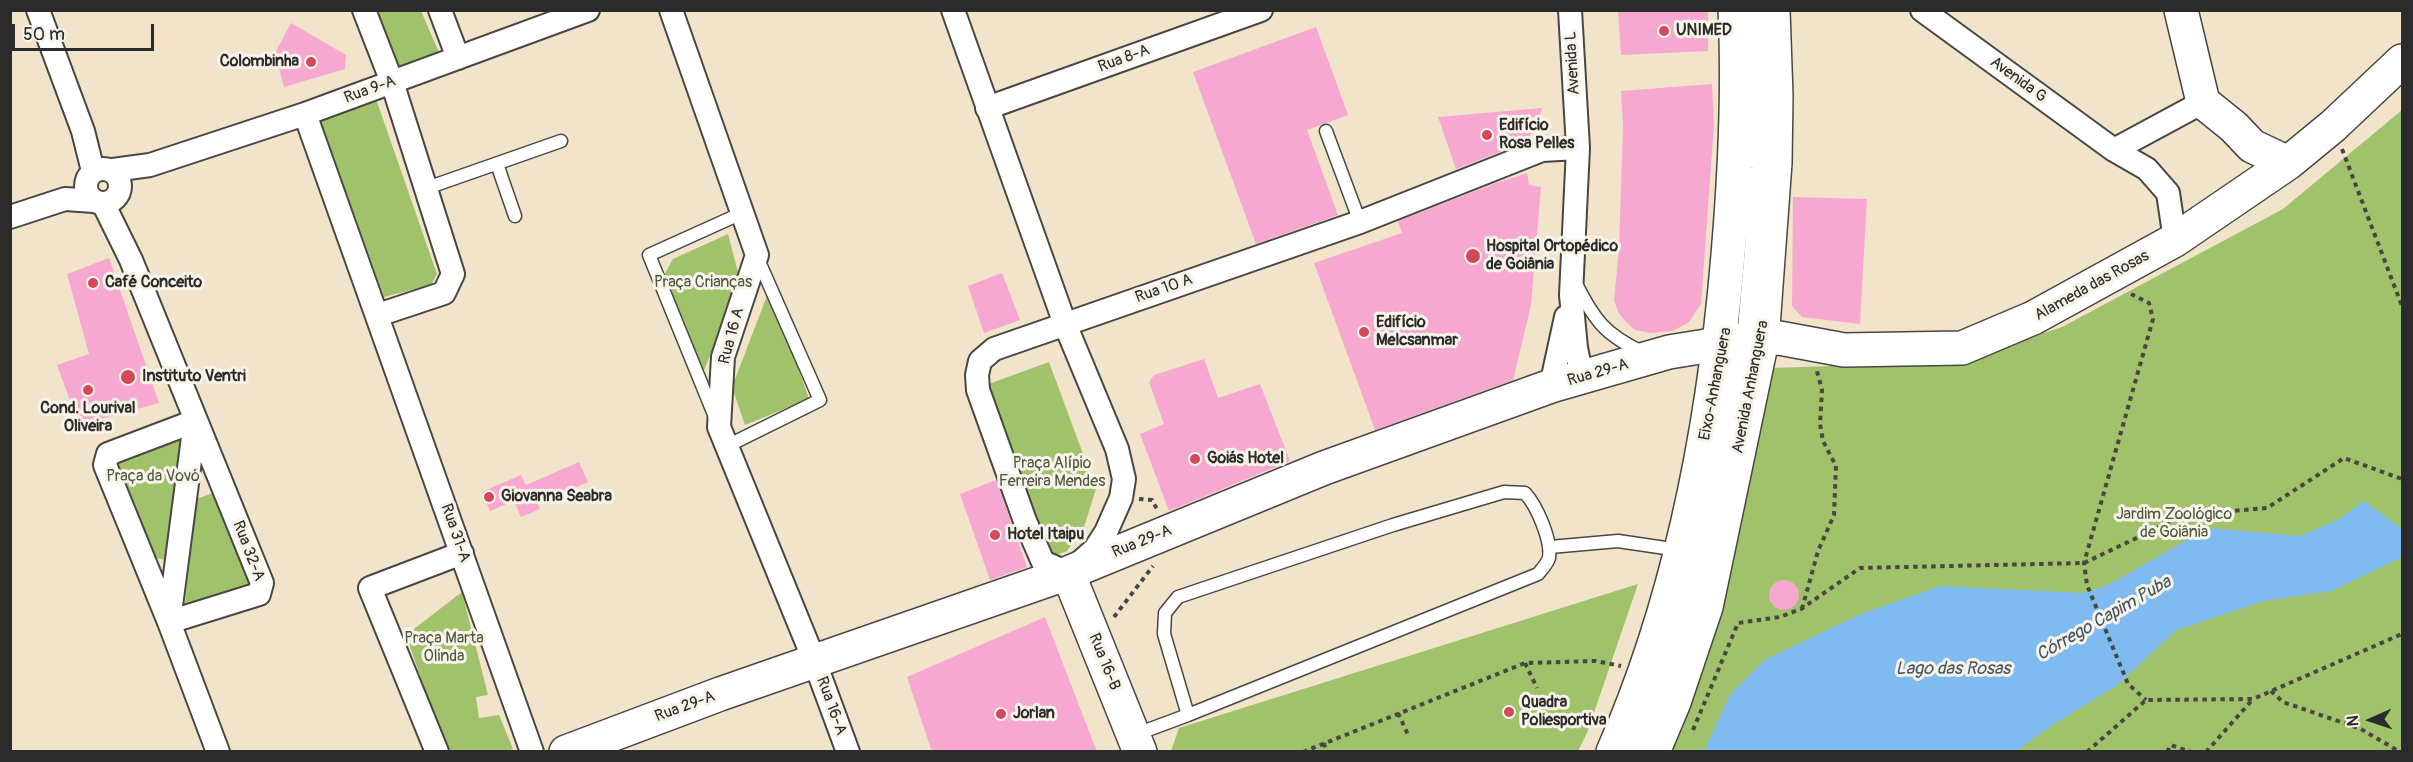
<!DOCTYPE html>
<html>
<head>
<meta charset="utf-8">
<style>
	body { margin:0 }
	#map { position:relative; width:2413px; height:762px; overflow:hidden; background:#f1e4ca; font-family:Pangolin,sans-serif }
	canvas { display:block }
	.frame { position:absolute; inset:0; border:12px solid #2b2b2b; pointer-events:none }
	.north { position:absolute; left:2341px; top:690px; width:60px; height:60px; -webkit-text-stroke:4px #f7f3e8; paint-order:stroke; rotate:267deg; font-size:16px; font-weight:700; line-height:24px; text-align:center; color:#2b2b2b }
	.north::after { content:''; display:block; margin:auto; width:21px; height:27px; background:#2b2b2b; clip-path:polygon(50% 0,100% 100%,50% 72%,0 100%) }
	.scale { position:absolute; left:12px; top:24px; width:142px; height:27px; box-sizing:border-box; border:3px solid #2b2b2b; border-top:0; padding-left:8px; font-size:18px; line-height:21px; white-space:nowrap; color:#2b2b2b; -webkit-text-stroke:4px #f7f3e8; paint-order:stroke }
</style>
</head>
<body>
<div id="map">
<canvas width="2413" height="762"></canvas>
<div class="frame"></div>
<div class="north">N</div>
<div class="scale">50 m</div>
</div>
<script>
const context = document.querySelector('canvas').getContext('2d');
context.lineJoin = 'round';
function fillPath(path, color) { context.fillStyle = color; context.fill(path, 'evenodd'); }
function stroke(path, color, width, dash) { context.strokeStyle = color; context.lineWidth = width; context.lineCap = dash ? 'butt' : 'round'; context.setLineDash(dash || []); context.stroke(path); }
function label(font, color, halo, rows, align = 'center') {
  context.font = font + ' Pangolin,sans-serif'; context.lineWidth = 6; context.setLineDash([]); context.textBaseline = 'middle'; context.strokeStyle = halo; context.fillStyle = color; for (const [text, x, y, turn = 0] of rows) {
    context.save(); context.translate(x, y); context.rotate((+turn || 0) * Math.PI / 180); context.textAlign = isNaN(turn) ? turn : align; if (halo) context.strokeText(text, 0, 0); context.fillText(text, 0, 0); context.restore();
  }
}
const green = new Path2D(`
	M386,11h35l20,46 -45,17 -19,-61z
	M376,99l61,175 -6,11 -47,12 -64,-177z
	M2402,110v641l-733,1 102,-384 184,-6 107,-35 221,-118z
	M728,234l12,46 -37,93 -39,-98 9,-16z
	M770,288l39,111 -64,26 -13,-38z
	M1049,362l47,127 -12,38 -17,24 -23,9 -61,-174z
	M180,434l5,30 -19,96 -15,-3 -35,-96z
	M216,492l37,94 -69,26 12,-113z
	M1638,584l-51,149 -9,18h-407l8,-23z
	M462,592l26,103 -12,2 3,21 20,-3 14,34 -8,3 -59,-1 -40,-116z`);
const water = new Path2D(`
	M2364,501l38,28v28l-70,34 -68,10 -87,29 -61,56 -62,38 -38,27h-312l27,-58 35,-34 95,-45 79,-28 145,7 25,-9 98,-56 93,8 38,-17z`);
const building = new Path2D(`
	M1618,10h90v41l-87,4z
	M291,23l55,32 -1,14 -61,18 -9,-34z
	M1316,27l32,88 -41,15 31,85 -82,29 -63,-172z
	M1712,84l2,40 -13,180 -12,18 -16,9 -22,2 -16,-3 -10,-9 -7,-9 -4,-12 5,-51 4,-123 -2,-35z
	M1542,108l-5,17 -11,17 -70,27 -18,-52z
	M1527,173l2,12 12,2 -10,118 -18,75 -138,50 -61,-167 88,-30 -4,-12 103,-40 -1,1z
	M1793,197l74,2 -7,125 -58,-7 -10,-11z
	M109,258l50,145 -80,22 -22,-60 32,-11 -22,-80z
	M1002,273l18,47 -36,13 -16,-47z
	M1204,359l14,39 42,-14 30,77 -121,50 -29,-77 24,-10 -15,-42 5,-7z
	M579,462l9,20 -50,22 2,5 -19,8 -7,-16 -24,10 -8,-19 39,-17 5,10z
	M996,480l31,87 -37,13 -30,-86z
	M1769 595a15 15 0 1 1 30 0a15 15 0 1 1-30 0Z
	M1045,617l52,135h-165l-25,-75z`);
const path = new Path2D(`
	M2342,149l60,157
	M2131,294l18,9 4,16 -69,244 3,22 41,99 18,16
	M1139,499l13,1 6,11
	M1802,609l16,-58 16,-36 2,-49 -13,-25 -3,-17 2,-34 -5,-19
	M1114,617l39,-51
	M1525,663l12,25
	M2271,691l12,11 78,27 39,23
	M1398,713l11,24
	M1693,730l45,-107 42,-6 21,-8 59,-41 224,-5 101,-48 82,-7 77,-50 58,21
	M1324,743l2,9
	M1303,752l222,-89 71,-2 25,5
	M2087,752l59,-52 107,-1 149,-65
	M2167,752l4,-7 20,7
	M2206,752l47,-53`);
const lane = new Path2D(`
	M1326,131l34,91
	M497,164l18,52
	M424,189l137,-48
	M1575,282c20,38 28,52 69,71
	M715,417l-66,-162 93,-42
	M727,446l93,-46 -63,-143
	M1550,547l68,-6 61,9
	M1134,735l54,-20 350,-141c4,-5 9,-10 11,-16 3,-17 -12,-52 -24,-65l-21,-1 -111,33 -215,72 -13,16 -1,21 24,81
	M1634,752l8,-16 40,-114 27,-113 34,-169 8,-91 4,-81 2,-86 -4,-72`);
const street = new Path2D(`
	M38,10l45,121 10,40
	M364,10l28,72 61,192 -9,19 -66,22
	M440,10l18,48
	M671,10l86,245 -34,102 -4,70 95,233 34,92
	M953,10l112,314 52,125 7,30 -3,19 -15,34 -11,17 -27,24 -25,-11 -18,-41 -47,-131 -1,-15 3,-14 14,-12 366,-127 182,-72 36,-2
	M1570,10l8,138 -7,147 5,53 6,29
	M1922,10l192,140 89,-48
	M987,108l274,-98
	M305,114l227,638
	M2114,150l33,19 21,24 7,47
	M86 186a17 17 0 1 1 34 0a17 17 0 1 1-34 0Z
	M113,170l37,-5 155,-51 283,-104
	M103,203l28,57 131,323 -3,11 -90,28
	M10,217l55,-18 29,2
	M1551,386l15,-69
	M195,421l-87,33 -3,11 64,157 49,130
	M169,621l26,-199
	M437,752l-67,-164 92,-35`);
const secondary = new Path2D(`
	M2181,10l22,92 31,25 18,19 36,17
	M1068,573l72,179
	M566,752l154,-58 348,-121 256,-105 227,-82 118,-34 74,-12 36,-2 65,12 118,-2 71,-30 142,-78 113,-77 45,-37 69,-65`);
const primary = new Path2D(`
	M1613,752c69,-157 101,-328 115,-497 7,-82 11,-163 7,-245
	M1653,752l21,-50 32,-95 56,-267 13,-177 1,-67 -3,-86`);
const markers = [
	[1664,31,6,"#d1495b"],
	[311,62,6,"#d1495b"],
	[1487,135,6,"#d1495b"],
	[1473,256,8,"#d1495b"],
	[93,283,6,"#d1495b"],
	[1364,332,6,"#d1495b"],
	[128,377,8,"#d1495b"],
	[88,390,6,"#d1495b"],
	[1195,459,6,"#d1495b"],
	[489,497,6,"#d1495b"],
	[995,535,6,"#d1495b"],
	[1509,712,6,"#d1495b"],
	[1001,714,6,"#d1495b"]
];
const poiNames = [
	["UNIMED",1676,31],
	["Colombinha",299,62,"right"],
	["Edifício",1499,126],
	["Rosa Pelles",1499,144],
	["Hospital Ortopédico",1486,247],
	["de Goiânia",1486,265],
	["Café Conceito",105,283],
	["Edifício",1376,323],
	["Melcsanmar",1376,341],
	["Instituto Ventri",142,377],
	["Cond. Lourival",88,409,"center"],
	["Oliveira",88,427,"center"],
	["Goiás Hotel",1207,459],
	["Giovanna Seabra",501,497],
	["Hotel Itaipu",1007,535],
	["Quadra",1521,703],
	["Poliesportiva",1521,721],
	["Jorlan",1013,714]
];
const streetNames = [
	["Rua 8-A",1124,59,-20],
	["Avenida L",1573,63,-93],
	["Avenida G",2018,80,36],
	["Rua 9-A",370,90,-20],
	["Alameda das Rosas",2092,286,-29],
	["Rua 10 A",1164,289,-19],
	["Rua 16 A",732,336,-75],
	["Rua 29-A",1598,373,-16],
	["Eixo-Anhanguera",1716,384,-79],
	["Avenida Anhanguera",1751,387,-79],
	["Rua 31-A",455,533,71],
	["Rua 29-A",1142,542,-22],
	["Rua 32-A",248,551,69],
	["Rua 16-B",1104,662,68],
	["Rua 16-A",831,706,70],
	["Rua 29-A",685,707,-20]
];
const parkNames = [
	["Praça Crianças",703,283],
	["Praça Alípio",1052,464],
	["Ferreira Mendes",1052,482],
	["Praça da Vovó",153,477],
	["Jardim Zoológico",2174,515],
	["de Goiânia",2174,533],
	["Praça Marta",444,639],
	["Olinda",444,657]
];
const waterNames = [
	["Córrego Capim Puba",2104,619,-30],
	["Lago das Rosas",1953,669]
];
fillPath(green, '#a0c26b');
fillPath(water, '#7fbaf1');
fillPath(building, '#f6a8d1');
stroke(lane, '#494743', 15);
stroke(street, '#494743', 26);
stroke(secondary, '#494743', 36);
stroke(primary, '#494743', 36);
stroke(path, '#494743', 4, [4.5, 4.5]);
stroke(lane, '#fff', 12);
stroke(street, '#fff', 22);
stroke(secondary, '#fff', 33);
stroke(primary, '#fff', 33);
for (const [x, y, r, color] of markers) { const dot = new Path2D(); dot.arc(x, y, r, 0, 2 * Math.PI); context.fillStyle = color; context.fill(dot); stroke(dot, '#f7f3e8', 2); }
label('bold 16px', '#2b2b2b', '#f7f3e8', poiNames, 'left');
label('16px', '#2b2b2b', '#f7f3e8', streetNames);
label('16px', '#4e583e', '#f7f3e8', parkNames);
label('italic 18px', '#445666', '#f7f3e8', waterNames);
</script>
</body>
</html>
